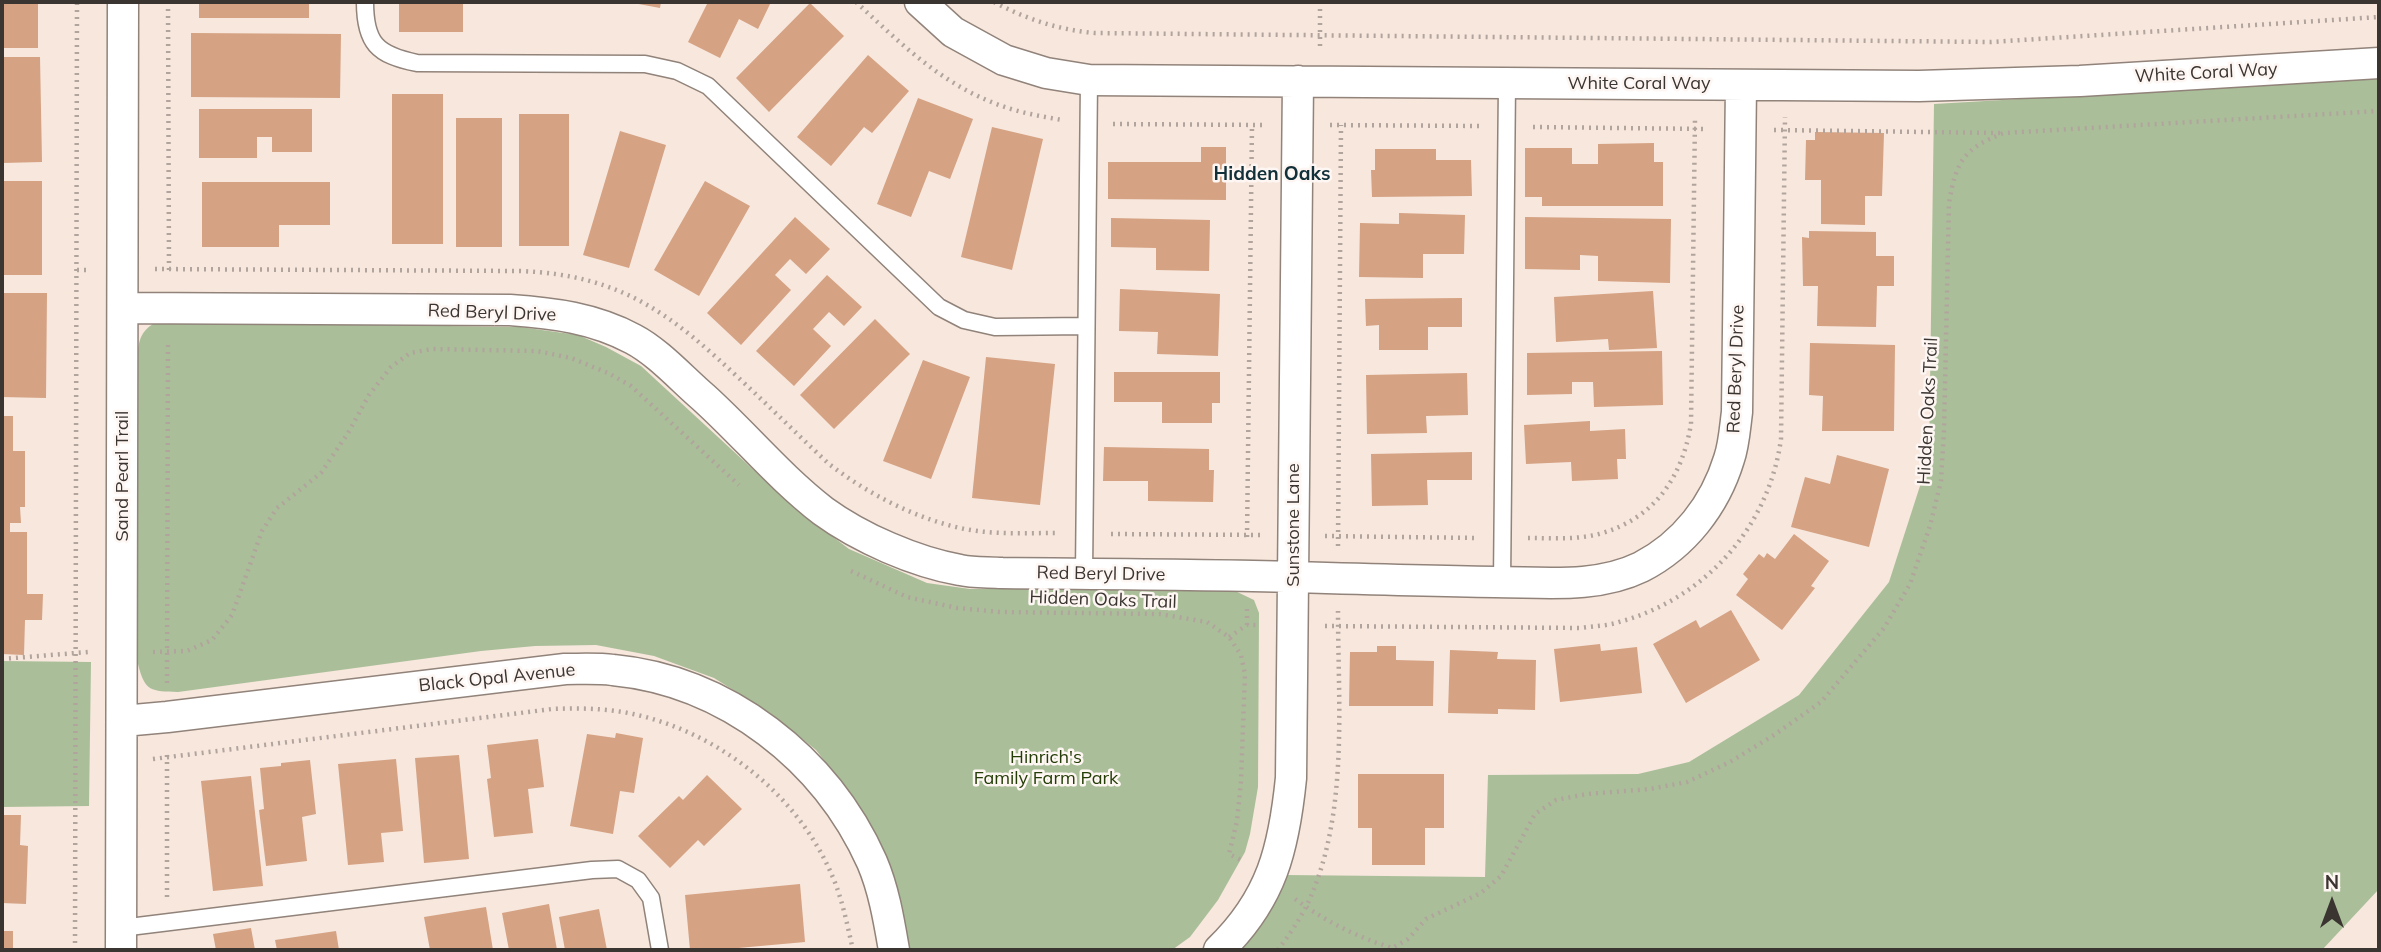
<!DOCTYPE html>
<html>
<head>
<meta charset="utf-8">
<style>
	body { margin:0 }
	#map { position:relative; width:2381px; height:952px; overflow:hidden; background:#f7e7dd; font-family:Mulish,sans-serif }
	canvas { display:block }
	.frame { position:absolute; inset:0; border:4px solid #3b3531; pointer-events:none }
	.north { position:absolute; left:2297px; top:868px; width:70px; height:70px; -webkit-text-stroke:5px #fdf6f2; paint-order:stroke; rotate:0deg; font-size:19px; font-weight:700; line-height:28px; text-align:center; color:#3b3531 }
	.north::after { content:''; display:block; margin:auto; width:24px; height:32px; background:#3b3531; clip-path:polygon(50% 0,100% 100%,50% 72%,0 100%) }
</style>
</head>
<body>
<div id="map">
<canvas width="2381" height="952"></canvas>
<div class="frame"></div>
<div class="north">N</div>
</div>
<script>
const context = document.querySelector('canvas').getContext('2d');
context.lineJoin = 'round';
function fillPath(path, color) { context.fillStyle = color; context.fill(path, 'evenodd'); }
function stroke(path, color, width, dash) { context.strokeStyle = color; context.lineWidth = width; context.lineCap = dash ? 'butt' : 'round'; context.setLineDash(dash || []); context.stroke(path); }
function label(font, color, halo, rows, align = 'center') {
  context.font = font + ' Mulish,sans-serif'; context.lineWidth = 5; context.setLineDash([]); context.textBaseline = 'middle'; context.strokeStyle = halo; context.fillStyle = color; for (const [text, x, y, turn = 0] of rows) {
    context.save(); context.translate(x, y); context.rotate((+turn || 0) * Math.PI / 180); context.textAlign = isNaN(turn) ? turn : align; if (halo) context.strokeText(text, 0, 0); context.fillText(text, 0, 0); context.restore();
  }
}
const green = new Path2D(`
	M2379,78v811l-57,61h-1075l-5,-3 44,-72 199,2 3,-102 150,-1 51,-12 110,-67 90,-113 40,-124 5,-354z
	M156,322l364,5 58,8 28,12 35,19 154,142 54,41 78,34 43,6h261l23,11 5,13 -1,174 -8,47 -5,18 -27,48 -28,37 -18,13h-266l-13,-68 -15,-41 -24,-42 -38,-49 -46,-37 -56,-35 -60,-22 -58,-11 -61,1 -54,5 -303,41c-27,-1 -33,0 -40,-28v-314c2,-14 5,-20 18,-28z
	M2,661l89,1 -2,144 -87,1z`);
const building = new Path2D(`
	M2,2h36v46h-36z
	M199,2h110v16h-110z
	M399,2h64v30h-64z
	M628,2h33l-1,6z
	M708,2h63l-13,27 -19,-10 -19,39 -32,-16z
	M810,3l34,33 -75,76 -33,-34z
	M191,33l150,1 -1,64 -149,-1z
	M868,55l41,36 -37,42 -8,-6 -33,39 -34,-29z
	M2,57h38l2,105 -40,1z
	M392,94h51v150h-51z
	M918,98l55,21 -23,60 -21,-8 -18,46 -34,-13z
	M199,109h113v43h-40v-15h-15v21h-58z
	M519,114h50v132h-50z
	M456,118h46v129h-46z
	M992,127l51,12 -31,131 -51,-13z
	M620,131l46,14 -37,123 -46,-13z
	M1815,132l69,1 -2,63h-17v29l-44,-1v-44h-16l1,-40h9z
	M1654,143v19h9v44h-121v-9h-17v-49h47v16h26v-20z
	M1201,147h25v53l-118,-1v-37h93z
	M1375,149h61v11h35l1,36 -100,1 -1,-27h4z
	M2,181h40v94h-40z
	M705,181l45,25 -51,90 -45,-26z
	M202,182h128v43h-51v22h-77z
	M1399,213l66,2 -1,39h-41v24l-64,-1 1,-54 39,1z
	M795,217l35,32 -24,25 -16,-15 -15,16 16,15 -50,55 -34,-32z
	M1525,217l146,2 -1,64 -72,-2v-25l-18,-1v15l-55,-1z
	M1111,218l99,2 -1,51 -53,-1v-22l-45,-1z
	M1809,231l67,1v24h18v30h-17l-1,41 -59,-1 1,-40h-15l-1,-49 7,1z
	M827,275l35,32 -18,19 -15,-14 -16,17 18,17 -37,40 -38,-35z
	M1120,289l100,5 -2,62 -61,-2 1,-22 -39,-1z
	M1653,291l4,57 -48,2 -1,-11 -52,3 -2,-45z
	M2,293h45l-1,105 -44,-1z
	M1462,298v29h-34v23h-49v-25l-13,1 -1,-27z
	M875,319l35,35 -76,75 -34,-34z
	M1810,343l85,2 -1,86h-72l1,-35 -14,-1z
	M1662,351l1,54 -69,2 -1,-25h-21v12l-45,1v-42z
	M986,357l69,7 -15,141 -68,-7z
	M923,360l47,17 -39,102 -48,-18z
	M1114,372h106v31h-8v20h-50v-21h-48z
	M1467,373l1,42 -42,1 1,17 -60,1 -1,-59z
	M2,416h11v35h12v56h-5l1,16h-11v9h17v62h16l-1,26h-17l-1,35 -22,-1z
	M1590,421v10l35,-2 1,30h-9l1,20 -46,2 -1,-19 -45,2 -2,-39z
	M1104,447l105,2v21h5l-1,32 -65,-1v-20h-45z
	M1472,452v28h-45l1,25 -56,1 -1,-52z
	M1837,455l52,14 -20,78 -78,-20 14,-50 25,7z
	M1794,534l35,27 -18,25 4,2 -33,42 -46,-35 12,-16 -5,-5 16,-20 5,4 3,-5 8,6z
	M1731,610l29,50 -74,43 -33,-59 43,-24 4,8z
	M1600,644l1,7 36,-4 5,46 -82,9 -6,-53z
	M1377,646h19v14l38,1 -1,45h-84l1,-54h27z
	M1450,650l48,2 -1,7 39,1 -1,50 -37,-1v5l-50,-1z
	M616,733l27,5 -9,55 -14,-2 -7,43 -43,-8 17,-92 28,4z
	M538,739l6,48 -16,2 5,44 -39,4 -7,-58 4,-1 -4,-33z
	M459,755l10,104 -45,4 -9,-105z
	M396,759l7,72 -22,2 3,29 -36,3 -10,-101z
	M310,760l6,54 -14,3 5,44 -41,5 -7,-56 5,-1 -4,-41 21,-2v-3z
	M1358,774h86v54h-19v37h-53v-37h-14z
	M707,775l35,34 -38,37 -6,-6 -28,28 -32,-32 41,-40 4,4z
	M251,776l12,110 -50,5 -12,-110z
	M2,815h19l-1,30 8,1 -2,58 -24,-1z
	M800,884l5,58 -89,8h-26l-5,-55z
	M549,904l8,46h-48l-7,-37z
	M486,907l7,43h-63l-6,-33z
	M599,909l8,41h-42l-6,-33z
	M251,928l4,22h-39l-3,-16z
	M2,931h11v19h-11z
	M336,931l3,19h-62l-2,-10z`);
const path = new Path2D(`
	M168,2l1,268
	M856,2c42,39 83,80 138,101 22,9 45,13 68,17
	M994,2c32,17 65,28 101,31l896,9 388,-25
	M1320,2v47
	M1113,124l152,1
	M1330,125l152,1
	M1533,127l173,2
	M1774,130l226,3
	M155,269l365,2c103,4 152,44 223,111 29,27 57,55 86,82 38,29 83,53 131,64 31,7 65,5 97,5
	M77,270h13
	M1111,534l149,1
	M1325,536l152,2
	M1247,537l5,-412
	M1528,538c23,0 48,2 71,-4 55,-15 83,-56 92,-110l4,-306
	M1338,546l3,-421
	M851,571l56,26 50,11 43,4 160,2 47,8 22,15 12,18 4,19 -4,107 -4,40 -8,33 14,7
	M1247,609v16
	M1325,626l256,2c13,-2 26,-2 38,-6 86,-23 150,-95 162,-183l4,-322
	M1229,637l18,-12h13
	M153,652l34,-1 25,-11 20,-25 30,-84 15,-23 44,-35 27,-40 21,-38 22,-28 19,-14 22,-4 105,2 34,7 37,15 23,13 108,99
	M2,659l86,-7
	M167,683l1,-341
	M153,759l399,-50c27,-1 54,-1 81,5 84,18 163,79 198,159 11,24 16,51 22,77
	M167,897v-145
	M1295,899c30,22 62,38 97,49l16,-9 18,-20 55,-26 20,-17 34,-62 21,-14 31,-6 63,-5 37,-7 43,-20 44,-27 47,-33 63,-74 26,-44 20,-58 11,-45 3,-50 5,-228c7,-42 15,-55 55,-70l375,-22
	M75,950l2,-948
	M1278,950c10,-14 21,-29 29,-45 42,-89 31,-198 31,-295`);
const lane = new Path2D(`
	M365,2c0,41 12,53 52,61l228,1 32,7 31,15 231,221 25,13 31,7 91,-1
	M1084,574l5,-494
	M1502,582l5,-499
	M121,928l471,-58 26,-1 20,11 13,18 9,52`);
const street = new Path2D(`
	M920,2l33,30 51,28 42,13 43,7 830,6 161,-5 299,-18
	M124,308l386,2c43,3 84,8 123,29 25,13 49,40 70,58 41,37 76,80 120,114 37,27 92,51 137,59 13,3 28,2 42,3 97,1 195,1 292,4 67,2 134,4 201,5 48,0 101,7 146,-15 43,-22 74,-62 88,-108 5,-14 6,-32 8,-47l4,-327
	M123,721l44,-4 398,-48c16,0 32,-1 48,1 114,11 213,89 259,192 12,28 17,59 22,88
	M121,950l2,-948
	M1219,950c53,-51 65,-102 72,-172l7,-697`);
const streetNames = [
	["White Coral Way",2206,73,-3],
	["White Coral Way",1639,84],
	["Red Beryl Drive",492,313,2],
	["Red Beryl Drive",1736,369,-88],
	["Hidden Oaks Trail",1928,411,-87],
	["Sand Pearl Trail",123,476,-90],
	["Sunstone Lane",1294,525,-90],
	["Red Beryl Drive",1101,574,1],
	["Hidden Oaks Trail",1103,600,2],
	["Black Opal Avenue",497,678,-6]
];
const parkNames = [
	["Hinrich's",1046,758],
	["Family Farm Park",1046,779]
];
const neighbourhoodNames = [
	["Hidden Oaks",1272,174]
];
fillPath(green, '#aabf99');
fillPath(building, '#d5a283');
stroke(lane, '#91837a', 19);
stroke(street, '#91837a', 33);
stroke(path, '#b1a49d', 4.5, [2, 5]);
stroke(lane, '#fff', 16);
stroke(street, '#fff', 30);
label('18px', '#3b3531', '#fdf6f2', streetNames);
label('18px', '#243d07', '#fdf6f2', parkNames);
label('bold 19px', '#12303a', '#fdf6f2', neighbourhoodNames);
</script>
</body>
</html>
